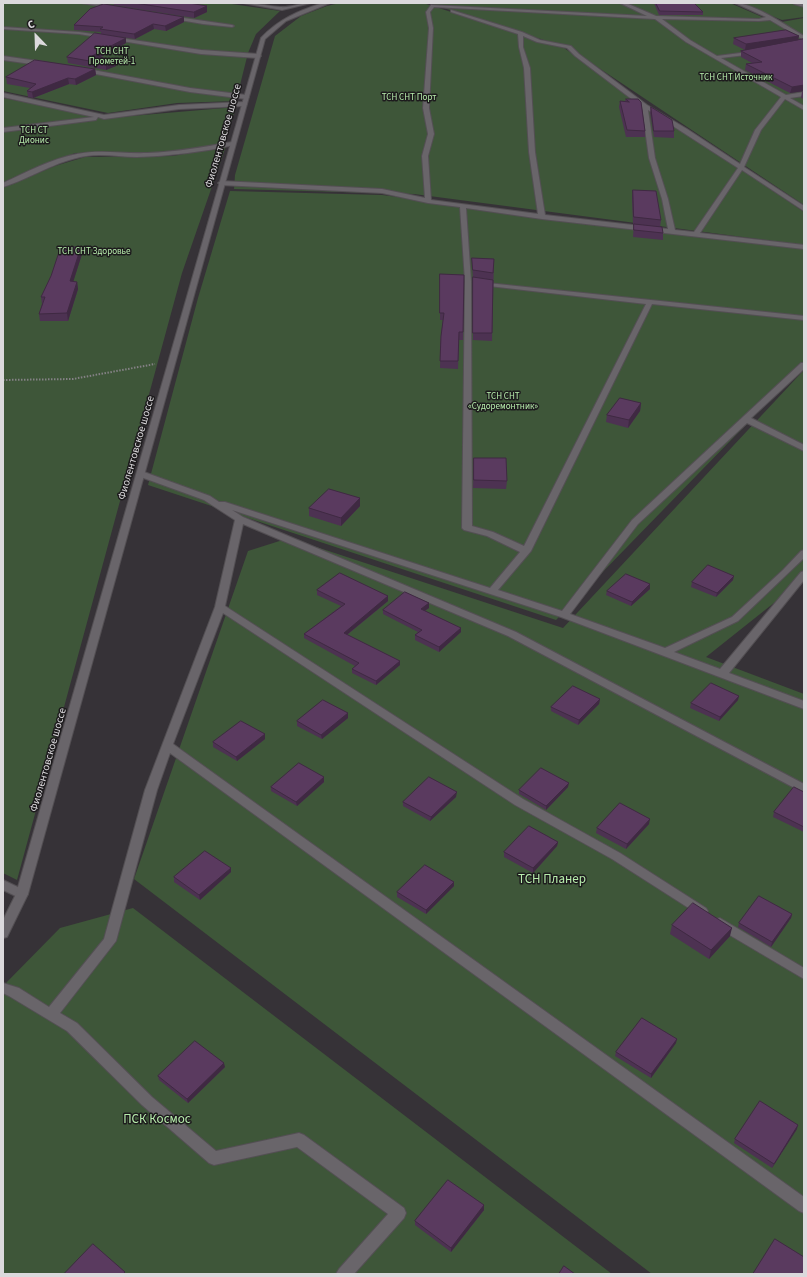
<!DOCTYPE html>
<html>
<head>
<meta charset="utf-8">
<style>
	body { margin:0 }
	#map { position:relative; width:807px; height:1277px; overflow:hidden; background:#363237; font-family:"Source Sans 3",sans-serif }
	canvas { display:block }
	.frame { position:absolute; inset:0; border:4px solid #dbd9dc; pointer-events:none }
	.north { position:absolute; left:16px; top:16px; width:40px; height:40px; -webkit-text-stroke:3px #1d1b1d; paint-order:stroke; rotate:337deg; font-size:11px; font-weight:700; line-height:16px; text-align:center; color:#dbd9dc }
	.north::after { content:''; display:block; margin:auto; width:14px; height:18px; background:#dbd9dc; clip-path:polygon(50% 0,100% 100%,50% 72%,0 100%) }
</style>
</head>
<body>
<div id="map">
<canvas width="807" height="1277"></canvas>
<div class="frame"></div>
<div class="north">С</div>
</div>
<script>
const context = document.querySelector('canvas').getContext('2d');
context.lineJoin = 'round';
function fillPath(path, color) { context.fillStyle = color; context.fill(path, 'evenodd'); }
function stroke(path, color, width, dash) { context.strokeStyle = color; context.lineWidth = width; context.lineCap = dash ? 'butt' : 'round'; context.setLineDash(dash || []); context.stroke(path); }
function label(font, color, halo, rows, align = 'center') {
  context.font = font + ' "Source Sans 3",sans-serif'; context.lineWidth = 3; context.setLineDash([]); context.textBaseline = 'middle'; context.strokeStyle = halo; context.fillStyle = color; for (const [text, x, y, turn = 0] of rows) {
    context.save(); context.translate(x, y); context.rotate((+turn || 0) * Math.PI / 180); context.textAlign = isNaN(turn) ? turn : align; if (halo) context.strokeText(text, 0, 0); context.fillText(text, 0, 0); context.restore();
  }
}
const green = new Path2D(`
	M3,3h222l55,8 -24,23 -8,19 -12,48 -59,2 -69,10 -105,-22z
	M340,3h83l141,45 240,164v33l-390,-51 -180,-5 1,-14 40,-139 26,-20 26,-10z
	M428,3h302l46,20 28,-5v187l-235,-157z
	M739,3h65v14l-22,3z
	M3,98l105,20 128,-11 -12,37 -45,8 -104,1 -72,29z
	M226,146l-44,127 -165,607 -14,-7v-685l52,-22 30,-9 88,-1z
	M230,191l152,4 422,53v117l-248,255 -408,-135 50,-187z
	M804,370v209l-98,78 98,37v580h-152l-518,-395 114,-328 41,-13 274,90z
	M133,908l479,366h-609v-288l57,-58z`);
const path = new Path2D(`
	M3,380l70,-1 82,-15`);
const lane = new Path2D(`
	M81,3h12l22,4 -2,1z
	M243,3c13,0 25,3 37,4 10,1 21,-4 31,-4l-29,7z
	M620,3h6l30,13 103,3 7,-2 -31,-14c19,0 52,23 69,33v3h-2l-32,-19 -11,1 -97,-2 28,21 27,16 39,-5v2l-2,1 -33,4 65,37 18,-3v4l-14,2 14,8v4l-19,-11 -24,31 -17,37 60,39v5l-62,-41 -42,63 104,12v4l-262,-30 -76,-11 5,73 1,245 21,6 31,14 122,-242 -166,-19 -3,-2 1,-1 326,34v4l-152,-16 -121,247 -33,39 64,21 70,-91 169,-157h3v6l-53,49 53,27v6l-57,-28 -109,101 -68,90 95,34 67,-31 51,-47 18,-19 3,-1v8l-66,63 -64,31 46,17 81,-97 3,-1v9l-75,93 75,28v8l-243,-92 -329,-107 11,7 273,115 288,152v9l-296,-157 -265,-112 -18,82 298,193 97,54 86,55 2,3 -2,3 -4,2 -4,-2 -86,-55 -97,-54 -292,-192 -50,131 631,453v16l-5,-2 -629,-458 -13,37 -41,151 -56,72 17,10 75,74 64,54 83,-18 5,2 100,73 2,5 -2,5 -50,56h-18l3,-5 49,-55 -91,-67 -83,18 -5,-2 -67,-58 -75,-74 -58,-35 -6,-3v-10l16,5 30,19 55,-68 41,-149 70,-183 20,-87 -31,-20 -66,-24 -1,-2 1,-2h6l66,24 9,6h6l265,86 30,-36 -33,-16 -23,-6 -2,-2 3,-247 -5,-74 -32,-4 -46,-10 -161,-8 -3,-2 3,-2 161,8 43,9 -3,-42 6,-22 -5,-26 6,-80 -3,-16 5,-7 216,11zM434,7l221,12 31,23 95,55 -26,33 -15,34 -53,-35 -40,-24 -68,-51 -8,-8 -31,-6 -18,-8 -71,-22v2l67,22 1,13 5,21 5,84 9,62 -107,-14 -3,-44 6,-22 -5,-26 4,-80 -3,-16zM523,36l14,6 30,6 8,8 67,51 7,51 13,41 6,30 -123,-14 -10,-63 -5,-84 -7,-21zM648,110l90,58 -44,64 -19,-2 -7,-31 -13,-41z
	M794,3l10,1v3l-10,-3z
	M170,16l62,9 2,1 -2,1 -29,-3 -35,-6z
	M3,880l23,11 2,3 -2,3 -4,2 -19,-9z
	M720,918l84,50v11l-88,-52 -2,-4 2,-4z`);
const street = new Path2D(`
	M3,27l76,5 122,18 57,4 3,2 -3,2 -57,-4 -122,-20 -76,-5z
	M3,56l42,6 3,2 -3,2 -42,-6z
	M82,68l108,20 56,7 3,2 -3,2 -56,-7 -110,-21 -1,-1z
	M3,93l101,22 75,-10 65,-3 3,2 -3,2 -65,3 -75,10 -6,-2 -2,3 -93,12v-4l91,-11 -91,-20z
	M232,142l2,1v2c-31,7 -65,11 -97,12 -17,0 -34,-4 -51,-1 -31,5 -54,22 -83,31v-4c24,-11 48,-24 74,-29 23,-5 46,0 70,-1 29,-1 57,-6 85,-11z`);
const secondary = new Path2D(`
	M323,3h7l-44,18 -21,18 -237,855 -21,43 -4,1v-18l13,-26 245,-856c18,-19 37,-27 62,-35z`);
const wall = new Path2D(`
	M113,3h76l18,3v6l-13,6 -80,-13z
	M654,3h40l9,9v3h-44z
	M184,17v5l-18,9 -12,-2 -19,10 -21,-3 12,7 -25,14 14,3 1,6 -10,4 -38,-7 -1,-6 34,-23v-2l-27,-2v-5z
	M734,38l64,2 6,-1v52l-14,2 -45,-23 1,-6 6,-1 -11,-6v-6l26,-5 -22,4 -12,-6z
	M95,69l1,6 -20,10 -7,-1 -36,14 -5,-1 -1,-6 3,-3 -23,-4 -1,-7z
	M804,91v8l-3,-1 1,-6z
	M626,99l15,3 4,29v6h-19l-7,-30 1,-6h5z
	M651,107l23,24v7l-20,-1 -4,-24z
	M633,190l28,30 -1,7 -27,-3 -1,-27z
	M634,224l29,9v7l-30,-3z
	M81,247l1,7 -9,27 4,1 1,7 -10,32h-28l-1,-7 3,-10 -1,-7z
	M472,258l22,1 -2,82 -19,-1v-62l-1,-13z
	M440,274l24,1 -1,65h-4l-1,29 -18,-1 1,-32 2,-16h-3z
	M641,403l-1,8 -12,17 -22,-6 1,-7z
	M474,458l33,23 -1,8 -33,-1z
	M360,506l-19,20 -32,-10v-8z
	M733,580l-17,17 -25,-10 1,-5z
	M650,584v5l-19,17 -25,-11 1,-4z
	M317,590l71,11 -41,34 53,26v4l-24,20 -24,-12v-4l3,-3 -51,-28v-4l37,-28 -24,-11z
	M429,608l-4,3 36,21 -22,20 -24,-12v-5l3,-3 -35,-18v-4z
	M600,699l-1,5 -21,21 -27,-14v-4z
	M738,700l-19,21 -29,-13 1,-5z
	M348,718l-26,21 -25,-13v-5z
	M265,739l-28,22 -24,-14v-5z
	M324,777v5l-27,24 -26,-15v-4z
	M568,787l-22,23 -27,-16v-4z
	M804,792v40l-31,-15 1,-5z
	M456,797l-26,24 -27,-15v-4z
	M649,824l-23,25 -30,-16 1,-5z
	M558,842l-1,4 -24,27 -29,-16v-5z
	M231,872l-31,28 -26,-18v-5z
	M454,886l-28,28 -29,-17v-5z
	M792,914l-1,4 -20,29 -33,-20 1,-4z
	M672,925l58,11 -21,23 -39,-25z
	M676,1043l-25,35 -36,-22 1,-4z
	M225,1067l-37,36 -29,-23 -1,-4z
	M797,1129l-25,39 -38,-25 1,-4z
	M484,1205v5l-33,42 -36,-27v-4z`);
const shadedWall = new Path2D(`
	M207,6v6l-13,6v-6z
	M184,17v5l-18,9 -1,-5z
	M153,24l1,5 -19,10 -1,-5z
	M799,36l-1,5 -53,9 1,-6z
	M126,38v5l-33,18 -1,-5z
	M115,60l1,6 -10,4v-6z
	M95,69l1,6 -20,10 -1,-6z
	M68,78l1,6 -36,14 -1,-6z
	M804,85v6l-14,2 2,-6z
	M81,247l1,7 -11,35 -1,-8z
	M77,282l1,7 -10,32 -1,-8z
	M641,403l-1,8 -12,17 1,-8z
	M360,498v8l-19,20v-8z
	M734,576l-1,4 -17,17 1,-4z
	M650,584v5l-19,17 1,-4z
	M388,596v5l-44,36v-4z
	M429,603v5l-8,5v-4z
	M461,628v4l-22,20v-5z
	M400,661v4l-24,20v-4z
	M739,696l-1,4 -19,21 1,-4z
	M600,699l-1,5 -21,21 1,-5z
	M348,713v5l-26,21 -1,-4z
	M265,734v5l-28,22 -1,-4z
	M324,777v5l-27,24 -1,-4z
	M569,783l-1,4 -22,23v-4z
	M457,792l-1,5 -26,24 1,-4z
	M650,819l-1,5 -23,25 1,-5z
	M558,842l-1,4 -24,27v-5z
	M231,868v4l-31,28 -1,-5z
	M454,882v4l-28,28v-4z
	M792,914l-1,4 -20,29 1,-5z
	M732,928l-2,8 -21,23 2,-9z
	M677,1039l-1,4 -25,35v-4z
	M224,1063l1,4 -37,36 -1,-4z
	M798,1125l-1,4 -25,39 2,-4z
	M484,1205v5l-33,42v-4z`);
const building = new Path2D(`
	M135,3h54l18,3 -13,6z
	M656,3h38l9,9 -43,-1z
	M104,4l80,13 -19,9 -12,-2 -19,10 -34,-5 3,-2 -29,-2 16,-16z
	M786,30l13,6 -53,8 -12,-6z
	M95,33l31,5 -34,18 23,4 -9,4 -39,-7z
	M804,39v46l-12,2 -46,-23 16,-2 -21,-11z
	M35,60l60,9 -20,10 -7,-1 -36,14 -5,-1 9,-7 -30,-7z
	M626,99h12l3,3 4,29 -18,-1 -7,-29 9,1z
	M651,107l21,13 2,11h-20z
	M633,190l23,1 5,29 -27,-3z
	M634,224l28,3 1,6 -29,-3z
	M61,247h20l-11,34 7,1 -10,31 -28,1 6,-17h-4l10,-21z
	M472,258l22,1 -1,14 -20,-3z
	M440,274l24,1 -1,57h-4l-1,29h-18l1,-25 3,-23h-4z
	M473,277l20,3 -1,53h-19z
	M620,398l21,5 -12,17 -22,-5z
	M474,458h32l1,23 -33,-1z
	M329,489l31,9 -19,20 -32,-10z
	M708,565l26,11 -17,17 -25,-11z
	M340,573l48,23 -44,37 56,28 -24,20 -24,-12 7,-6 -55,-29 41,-30 -28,-14z
	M626,574l24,10 -18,18 -25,-11z
	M405,592l24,11 -8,6 40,19 -22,19 -24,-12 7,-5 -39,-20z
	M711,683l28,13 -19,21 -29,-14z
	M573,686l27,13 -21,21 -28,-13z
	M323,700l25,13 -27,22 -24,-14z
	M241,721l24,13 -29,23 -23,-15z
	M299,763l25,14 -28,25 -25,-15z
	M541,768l28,15 -23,23 -27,-16z
	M429,777l28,15 -26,25 -28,-15z
	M794,787l10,5v35l-30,-15z
	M620,803l30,16 -23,25 -30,-16z
	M529,826l29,16 -25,26 -29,-16z
	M205,851l26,17 -32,27 -25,-18z
	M425,865l29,17 -28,28 -29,-18z
	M759,896l33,18 -20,28 -33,-19z
	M693,903l39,25 -21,22 -39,-25z
	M642,1018l35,21 -26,35 -35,-22z
	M195,1041l29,22 -37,36 -29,-23z
	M760,1101l38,24 -24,39 -39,-25z
	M448,1180l36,25 -33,43 -36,-27z
	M775,1239l29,18v17h-51z
	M93,1244l32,28 -2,2h-59z
	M564,1266l11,8h-16z`);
const farParknames = [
	["ТСН СНТ",112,52],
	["Прометей-1",112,62],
	["ТСН СНТ Источник",736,78],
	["ТСН СНТ Порт",409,98],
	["ТСН СТ",34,131],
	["Дионис",34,141],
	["ТСН СНТ Здоровье",94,252],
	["ТСН СНТ",503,397],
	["«Судоремонтник»",503,407]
];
const streetNames = [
	["Фиолентовское шоссе",224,136,-74],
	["Фиолентовское шоссе",137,448,-74],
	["Фиолентовское шоссе",49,760,-74]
];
const nearParknames = [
	["ТСН Планер",552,880],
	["ПСК Космос",157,1120]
];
fillPath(green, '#3e5639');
stroke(lane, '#534f53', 2);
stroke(street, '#534f53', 2);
stroke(secondary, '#534f53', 2);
stroke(path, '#848185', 2, [1.5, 1.5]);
fillPath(lane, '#69656a');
fillPath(street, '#69656a');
fillPath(secondary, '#69656a');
fillPath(wall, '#4d3252');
fillPath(shadedWall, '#3f2942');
fillPath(building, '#5a3a5f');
stroke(building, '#3f2942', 1);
label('9px', '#b8eead', '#1d1b1d', farParknames);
label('11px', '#dbd9dc', '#1d1b1d', streetNames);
label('13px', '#b8eead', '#1d1b1d', nearParknames);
</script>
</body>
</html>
